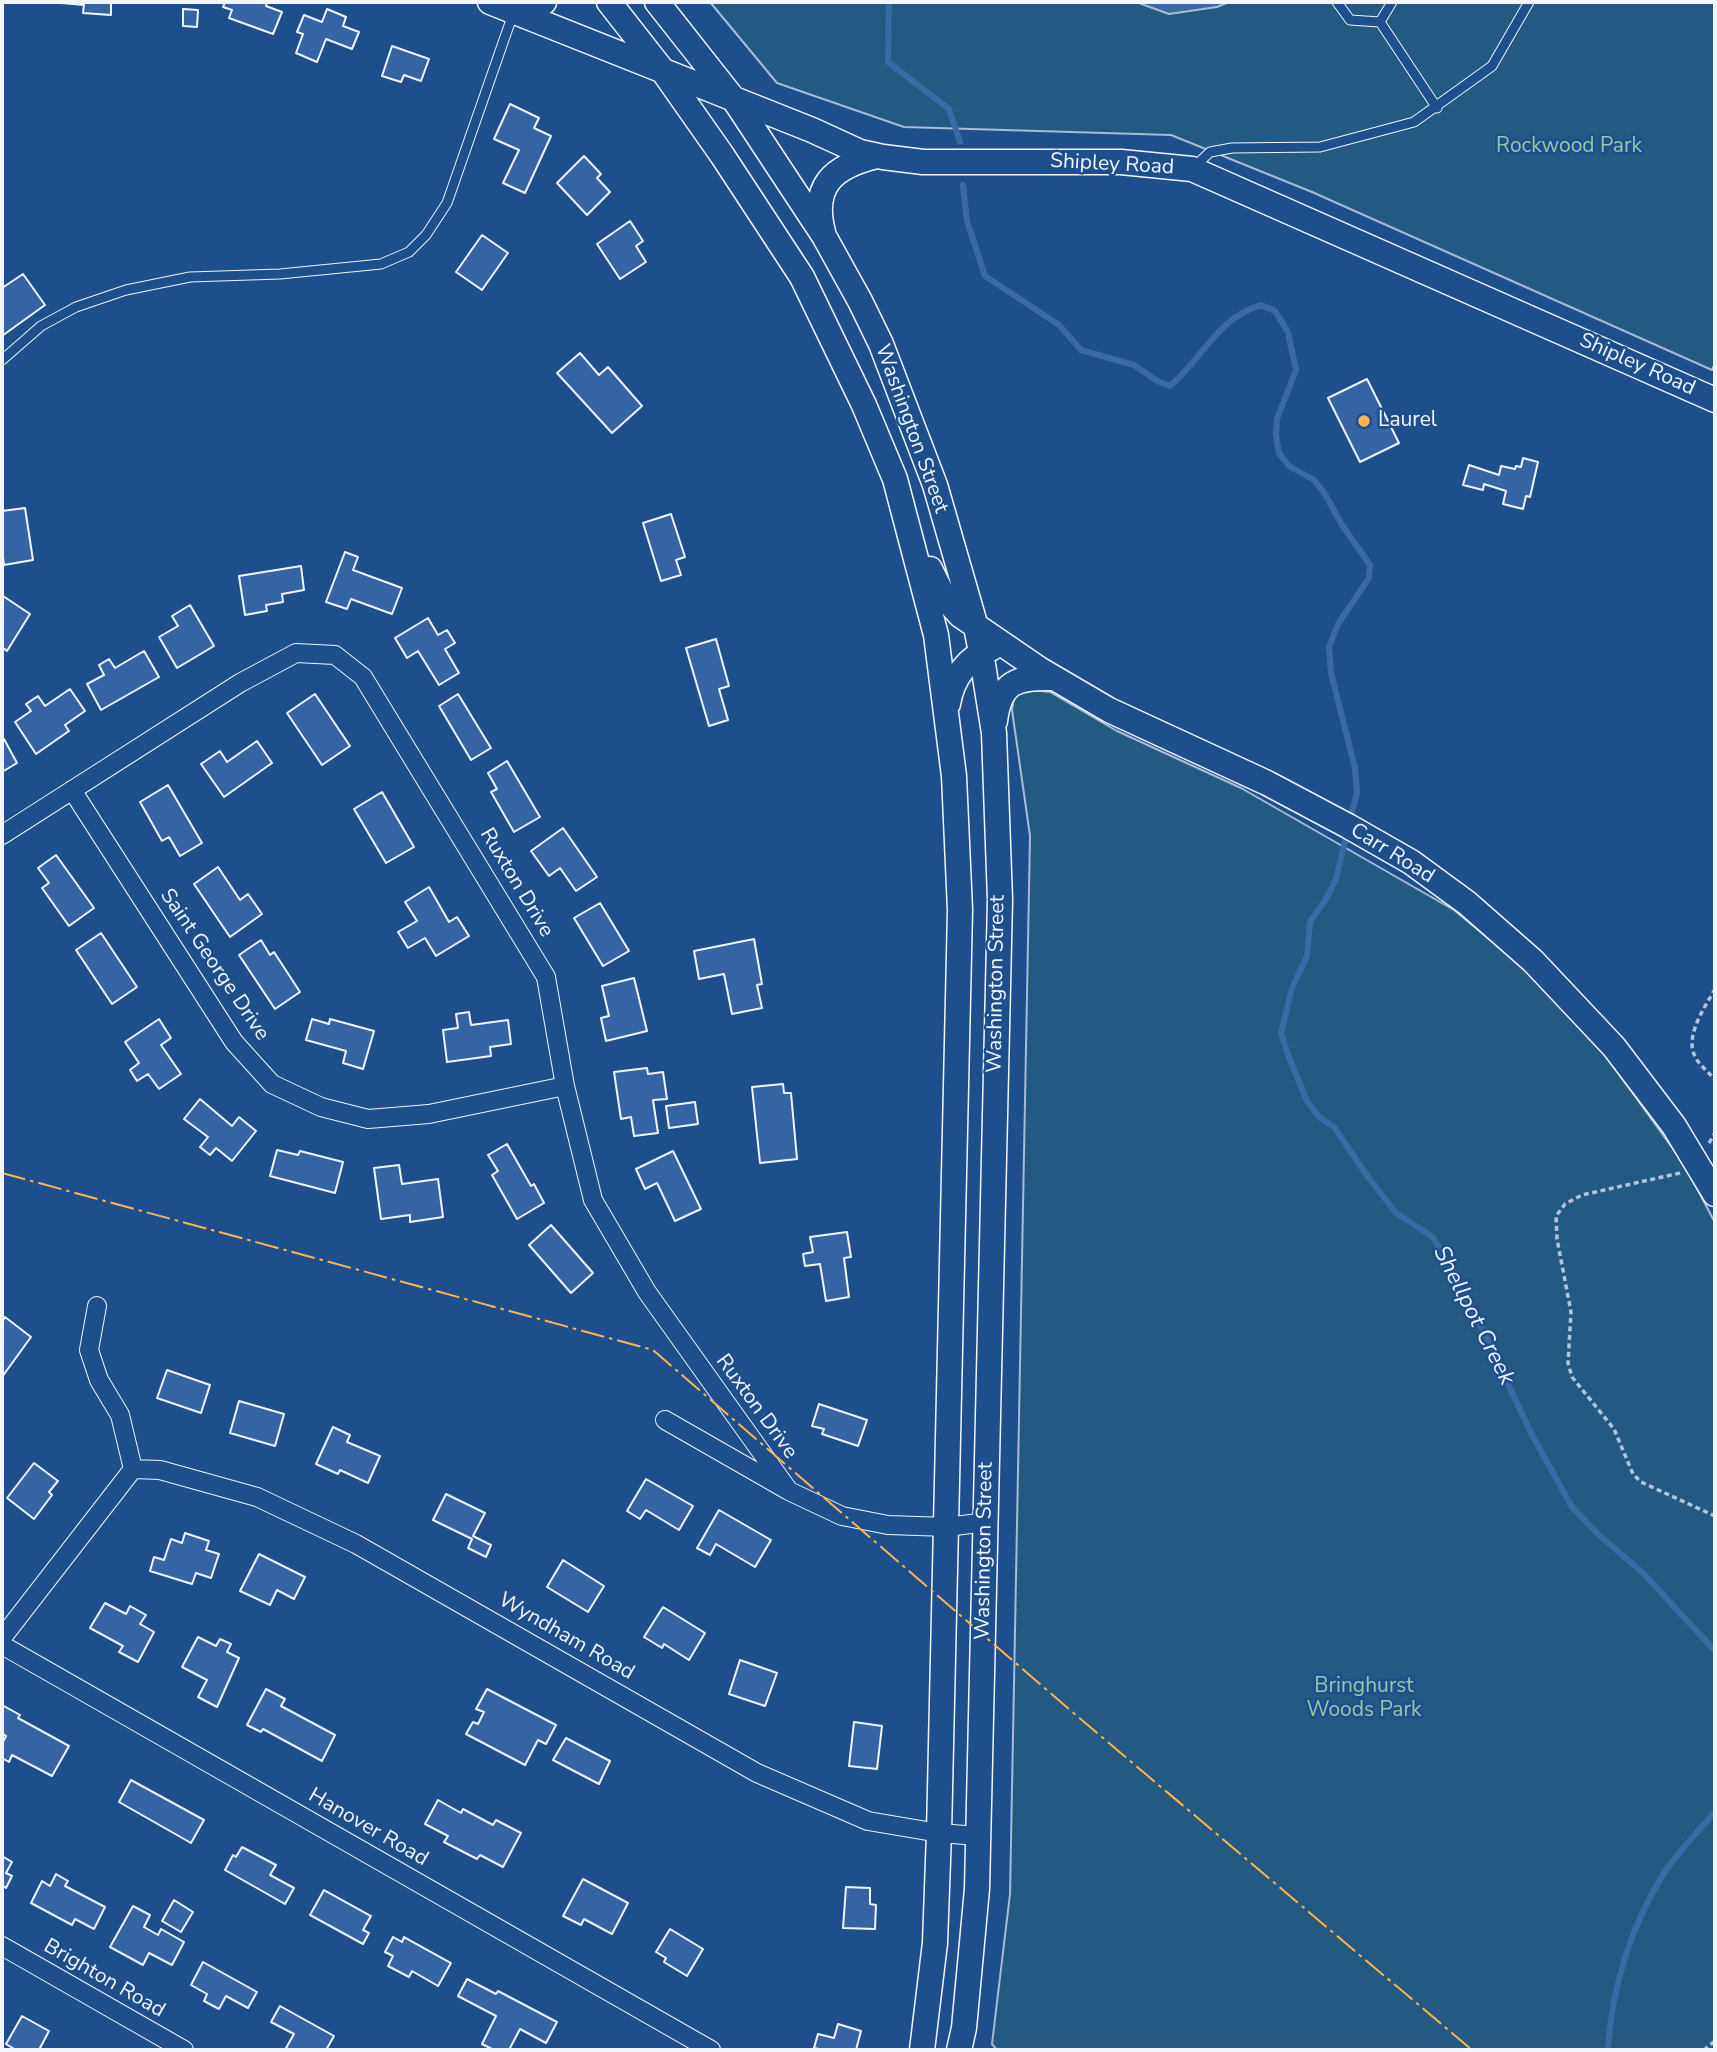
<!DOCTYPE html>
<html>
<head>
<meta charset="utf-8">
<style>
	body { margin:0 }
	#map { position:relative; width:1717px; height:2052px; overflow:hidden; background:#1f4e8c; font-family:"Nunito Sans",sans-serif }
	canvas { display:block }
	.frame { position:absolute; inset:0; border:4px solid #f2f6ff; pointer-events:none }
</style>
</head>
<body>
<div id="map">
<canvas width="1717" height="2052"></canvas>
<div class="frame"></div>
</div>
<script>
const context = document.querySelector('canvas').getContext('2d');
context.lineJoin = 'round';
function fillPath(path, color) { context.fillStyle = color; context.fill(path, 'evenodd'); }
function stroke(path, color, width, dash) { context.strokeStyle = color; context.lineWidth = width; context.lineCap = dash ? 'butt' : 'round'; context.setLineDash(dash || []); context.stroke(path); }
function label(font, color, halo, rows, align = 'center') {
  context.font = font + ' "Nunito Sans",sans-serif'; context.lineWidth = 5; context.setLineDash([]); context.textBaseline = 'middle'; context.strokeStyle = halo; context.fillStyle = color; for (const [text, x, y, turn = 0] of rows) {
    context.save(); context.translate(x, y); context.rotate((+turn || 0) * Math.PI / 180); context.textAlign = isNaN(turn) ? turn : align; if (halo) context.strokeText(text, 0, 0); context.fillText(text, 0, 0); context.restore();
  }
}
const green = new Path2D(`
	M710,2h1005v361l-3,7 -400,-178 -141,-57 -267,-8 -127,-44z
	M1024,689l26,3 67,39 124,57 213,122 75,62 76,83 79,109 27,51 4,8v827h-718l-5,-6 18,-150 20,-1058 -18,-126 2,-13z`);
const water = new Path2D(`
	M1136,2h93l-12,5 -48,7z`);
const stream = new Path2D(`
	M889,2l-1,60 61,47 11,33
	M963,185l4,36 18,55 74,49 22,25 53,15 23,16 13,5c33,-28 47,-68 91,-81l14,6 13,21 8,38 -19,49 -1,16 3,18 10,13 25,14 11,14 17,31 28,40 -1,13 -31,46 -9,23 2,26 24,95 2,25 -7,26
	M1347,833l-11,46 -10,20 -16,23 -3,34 -15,32 -11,45 9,27 17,41 12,16 15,10 34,50 28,36 37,24 44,81 55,117 40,72 27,28 43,37 73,79
	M1608,2050c3,-61 24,-128 58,-180 14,-20 32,-39 49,-58`);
const building = new Path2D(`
	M50,2h61v13l-28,-2 1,-8z
	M225,2h42l-1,4 16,6 -9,22 -44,-16 3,-8 -9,-3z
	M183,9l15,1 -1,17 -14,-1z
	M327,9l19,8 -3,9 16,6 -7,17 -26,-10 -9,23 -21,-9 7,-19 -6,-2 7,-17 18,7z
	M392,46l37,13 -8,22 -17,-6 -3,7 -19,-6z
	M510,104l29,14 -5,10 17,8 -26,57 -22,-10 16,-33 -25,-11z
	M584,156l17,18 -4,4 13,14 -23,23 -30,-32z
	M630,221l13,20 -7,5 10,16 -26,17 -23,-35z
	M482,235l26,18 -26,37 -26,-18z
	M23,274l22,31 -43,31v-48z
	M580,353l19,22 9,-8 34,39 -30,27 -55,-60z
	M1367,379l32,64 -39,19 -32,-64z
	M1523,458l15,4 -8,35 -4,-1 -3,13 -20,-5 3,-13 -22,-7 -1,6 -20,-5 6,-20 30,10 2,-9 14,3 1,-3 5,1z
	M25,508l8,52 -29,5 -2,-16v-38z
	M671,514l14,43 -9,3 5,15 -20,6 -18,-58z
	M345,552l13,5 -5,13 49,18 -10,26 -41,-15 -4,10 -21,-7z
	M301,566l3,24 -22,4 1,8 -17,3 1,6 -22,4 -6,-39z
	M3,596l27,18 -23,37 -5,-4z
	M190,605l24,41 -37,22 -18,-31 19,-11 -6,-10z
	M428,618l10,17 9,-5 8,13 -10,6 14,24 -20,12 -21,-34 -11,7 -12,-20z
	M716,639l13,47 -10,3 9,31 -19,6 -23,-78z
	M144,651l15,26 -58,33 -14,-26 17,-9 -5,-10 10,-6 6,9z
	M70,689l15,22 -20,14 4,6 -33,23 -21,-32 16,-11 -5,-7 12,-8 7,10z
	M315,694l35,52 -28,19 -35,-52z
	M458,694l33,54 -20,12 -32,-54z
	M4,739l13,24 -15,9v-32z
	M257,741l15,22 -48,34 -23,-33 19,-13 7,11z
	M507,761l33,56 -26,15 -23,-40 6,-3 -9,-16z
	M168,785l34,58 -22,13 -11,-19 -7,4 -22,-39z
	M382,792l32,55 -28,16 -32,-54z
	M563,828l34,49 -21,14 -16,-23 -11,8 -18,-25z
	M56,855l38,53 -25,18 -27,-38 7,-5 -11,-15z
	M218,867l22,33 8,-6 14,20 -32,23 -36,-53z
	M429,887l20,35 8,-5 12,19 -33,20 -11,-18 -17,10 -10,-16 19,-11 -12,-19z
	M600,903l29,48 -26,15 -29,-48z
	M101,933l36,54 -25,17 -36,-54z
	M754,939l8,45 -5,1 5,23 -30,6 -8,-40 -25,5 -5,-28z
	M261,940l9,15 4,-3 26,40 -25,17 -36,-54z
	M634,978l13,53 -41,10 -5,-23 8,-2 -7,-30z
	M469,1012l2,13 37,-5 3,24 -21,3 1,9 -44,6 -4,-32 15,-2 -2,-14z
	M159,1019l12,19 -10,7 20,29 -22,15 -11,-15 -11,7 -7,-11 9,-7 -14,-21z
	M312,1019l17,5 1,-5 44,12 -11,38 -20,-6 3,-12 -40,-11z
	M647,1068l1,6 15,-2 4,27 -14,1 5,33 -24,3 -3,-19 -10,2 -7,-47z
	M783,1084l1,9h7l6,66 -37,4 -8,-76z
	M200,1099l32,27 7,-9 17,14 -24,30 -16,-13 -6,7 -10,-8 8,-10 -24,-18z
	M695,1102l3,22 -29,4 -3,-22z
	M507,1144l24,42 3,-2 10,19 -27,16 -25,-44 6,-4 -10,-16z
	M277,1150l21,5 2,-4 43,11 -8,31 -65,-17z
	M673,1151l28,58 -26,12 -18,-38 -12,6 -9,-20z
	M399,1165l3,19 36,-5 5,38 -33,5v-7l-29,4 -7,-51z
	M551,1225l42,48 -22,20 -42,-48z
	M847,1232l4,25 -7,1 5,39 -23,4 -6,-37 -15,2 -2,-12 10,-2 -3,-15z
	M5,1317l26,20 -29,40v-55z
	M167,1370l43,15 -9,28 -44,-15z
	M239,1401l45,13 -9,32 -45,-13z
	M819,1404l48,16 -9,26 -36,-12 2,-5 -12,-3z
	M333,1427l17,8 -3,7 33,14 -12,27 -28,-13 -2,4 -22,-10z
	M34,1463l24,18 -9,11 3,3 -18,24 -27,-21z
	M646,1479l47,27 -14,24 -33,-20 -6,9 -13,-8z
	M446,1494l39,19 -12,23 18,9 -5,12 -18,-9 4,-9 -39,-19z
	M719,1510l52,30 -16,27 -39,-23 -6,11 -13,-7z
	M185,1533l24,8 -3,9 13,4 -8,24 -15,-5 -4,11 -42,-13 4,-14 10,3 7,-21 11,4z
	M259,1554l46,23 -11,22 -17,-9 -7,15 -30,-14z
	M563,1560l41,26 -16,26 -41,-25z
	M105,1603l21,11 4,-8 16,9 -6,9 14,8 -16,30 -19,-10 4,-6 -33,-18z
	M663,1607l42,26 -16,27 -25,-16 -2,4 -18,-11z
	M198,1637l18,9 4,-7 11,5 -4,8 12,6 -22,49 -19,-10 9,-17 -25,-13z
	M740,1660l37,13 -12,33 -36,-12z
	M266,1689l19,10 -4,7 54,29 -13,26 -59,-32 -2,3 -14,-7z
	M487,1689l69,36 -10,19 -8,-4 -13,25 -59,-31 7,-12 5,2 6,-12 -8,-3z
	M2,1705l18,10 -2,3 51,28 -17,30 -40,-21 -3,7 -7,-4v-14l4,-8 -4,-3z
	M854,1722l28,4 -5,43 -28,-3z
	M566,1738l44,23 -11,23 -46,-24z
	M131,1780l73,40 -13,23 -72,-41z
	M438,1800l23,13 2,-4 30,16 3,-5 25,13 -18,34 -23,-12 -3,4 -33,-17 4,-6 -23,-12z
	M242,1847l34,18 -6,10 24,13 -9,16 -60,-34 8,-15 3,2z
	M2,1856l10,6 -6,11 6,3 -6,12 -4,-3z
	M56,1874l12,7 -3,5 40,21 -11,22 -19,-10 -3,6 -41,-22 11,-22 8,5z
	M583,1879l45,24 -16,31 -28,-15 -3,6 -18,-9z
	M846,1887l24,1v16l6,1 -1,24 -32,-1z
	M324,1890l47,26 -8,14 6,3 -6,11 -53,-29z
	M174,1900l19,12 -12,20 -19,-11z
	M133,1906l17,9 -6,12 14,8 3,-6 23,13 -12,23 -23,-12 -6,12 -33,-18z
	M670,1929l33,20 -16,27 -23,-14 2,-4 -10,-6z
	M393,1937l9,5 2,-5 47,26 -13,23 -26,-15 -3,6 -21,-11 5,-10 -8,-4z
	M203,1962l54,30 -9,16 -22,-12 -7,13 -15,-8 3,-7 -16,-9z
	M467,1979l29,15 2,-3 59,31 -11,21 -26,-14 -11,21h-15l-12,-6 14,-28 -38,-20z
	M280,2006l54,30 -8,14h-35l-5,-2 8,-14 -23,-12z
	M22,2016l27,15 -10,19h-23l-10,-6z
	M838,2024l23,7 -5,19h-32l-10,-2 4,-14 16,4z`);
const path = new Path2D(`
	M1715,989c-10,18 -32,49 -19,69 4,8 14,15 19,22
	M1709,1143l6,-10
	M1680,1173l-98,22 -17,9 -9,12 1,23 14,73 -3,51 4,14 42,52 19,45 8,8 74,34
	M1704,2050l11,-9`);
const lane = new Path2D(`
	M1337,2l13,18 30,2 57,86
	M1380,22l12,-20
	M1193,168l17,-16 22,-4 88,-1 94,-25 78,-56 37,-64
	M2,360l39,-34 35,-19 50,-17 64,-13 90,-3 101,-10 28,-12 17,-17 21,-32 66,-189`);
const street = new Path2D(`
	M72,790l162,252 38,42 49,23 47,12 61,-5 136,-28
	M2,835l238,-152 56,-30 39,2 28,22 183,300 19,109 28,114 54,92 142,199
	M665,1420l124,71 53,25 46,9 59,2 39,-5
	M133,1469l27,1 97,27 99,47 401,229 111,48 71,12 39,3
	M2,1638l131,-169 -13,-54 -21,-35 -10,-30 8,-44
	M2,1645l709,405
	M2,1946l182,104`);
const secondary = new Path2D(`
	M490,2l322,128 48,22 23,5 40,5h198l71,7 523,231
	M609,2l54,69 59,84 80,122 62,128 31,74 41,156 18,141 6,134 -21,923 -4,110 -13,107
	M657,2l78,99 89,135 36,65 21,43 54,141 41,142 5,25 13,81 6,167 -23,989 -13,139 -5,22
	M525,16l19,-14
	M823,232c-12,-47 11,-66 54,-76
	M930,569l14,28 16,18 79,54 70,41 158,73 81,43 63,36 56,41 66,58 81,86 60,79 41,68
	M948,704c4,-26 20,-47 44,-56
	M995,721c5,-40 22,-44 59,-43`);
const power = new Path2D(`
	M2,1173l651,177 417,360 402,340`);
const markers = [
	[1364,421,7,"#ffb74d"]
];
const parkNames = [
	["Rockwood Park",1569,147],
	["Bringhurst",1364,1687],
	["Woods Park",1364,1711]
];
const streetNames = [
	["Shipley Road",1112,165,3],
	["Shipley Road",1637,365,24],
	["Washington Street",911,429,70],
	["Carr Road",1392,854,32],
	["Ruxton Drive",516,883,59],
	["Saint George Drive",214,965,56],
	["Washington Street",997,984,-89],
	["Ruxton Drive",756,1407,54],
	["Washington Street",985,1551,-89],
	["Wyndham Road",566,1637,30],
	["Hanover Road",368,1828,30],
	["Brighton Road",104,1979,30]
];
const poiNames = [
	["Laurel",1378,421]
];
const waterNames = [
	["Shellpot Creek",1473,1316,63]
];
fillPath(green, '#245a82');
stroke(green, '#a8bbd7', 2);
fillPath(water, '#3b69a3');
stroke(water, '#a8bbd7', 2);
stroke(stream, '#3b69a3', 6);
fillPath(building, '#3563a3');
stroke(building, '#f2f6ff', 2);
stroke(lane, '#f2f6ff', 11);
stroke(street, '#f2f6ff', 20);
stroke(secondary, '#f2f6ff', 27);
stroke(path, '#b3c4dc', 3.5, [5, 3.5]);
stroke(lane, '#1f4e8c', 9);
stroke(street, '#1f4e8c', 18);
stroke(secondary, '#1f4e8c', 24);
stroke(power, '#ffb74d', 2, [24, 5, 3.5, 5]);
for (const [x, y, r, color] of markers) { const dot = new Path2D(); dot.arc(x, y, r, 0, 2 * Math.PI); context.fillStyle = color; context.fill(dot); stroke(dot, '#1f4e8c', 2.5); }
label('21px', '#97c8a6', '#1f4e8c', parkNames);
label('21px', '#f2f6ff', '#1f4e8c', streetNames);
label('21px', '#f2f6ff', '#1f4e8c', poiNames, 'left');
label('italic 23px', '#f2f6ff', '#1f4e8c', waterNames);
</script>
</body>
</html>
